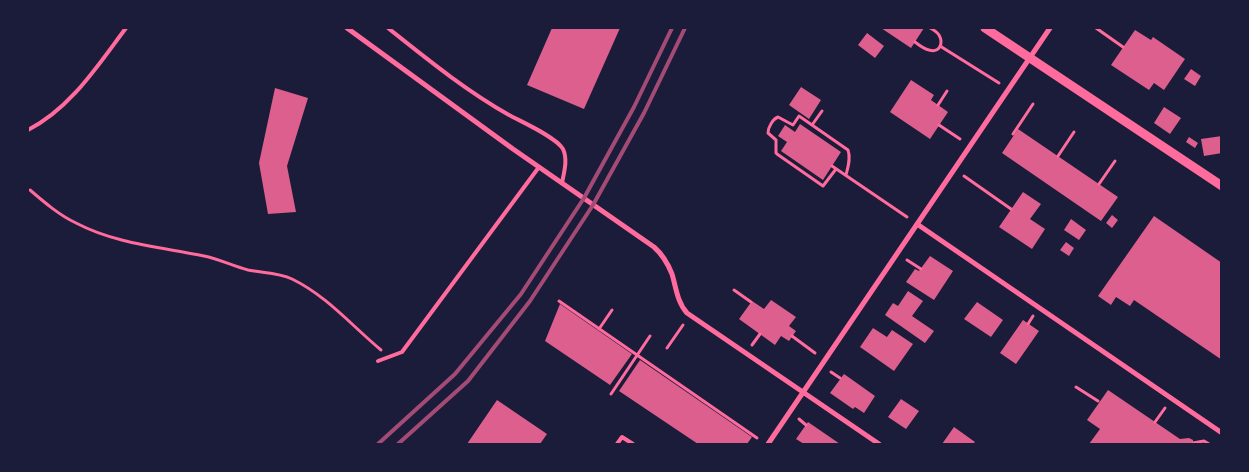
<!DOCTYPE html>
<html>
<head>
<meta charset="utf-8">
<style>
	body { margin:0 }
	#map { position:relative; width:1249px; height:472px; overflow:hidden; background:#1b1b3a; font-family:Literata,serif }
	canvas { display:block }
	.frame { position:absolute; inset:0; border:29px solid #1b1b3a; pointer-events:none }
</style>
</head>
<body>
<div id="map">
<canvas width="1249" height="472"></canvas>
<div class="frame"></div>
</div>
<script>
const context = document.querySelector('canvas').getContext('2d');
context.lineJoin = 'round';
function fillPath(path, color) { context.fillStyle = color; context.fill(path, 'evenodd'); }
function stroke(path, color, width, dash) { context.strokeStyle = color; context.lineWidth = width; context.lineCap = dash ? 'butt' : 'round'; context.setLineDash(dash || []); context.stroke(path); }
const building = new Path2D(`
	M552,28h68l-36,81 -57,-24z
	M881,28h43l-13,20z
	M1135,30l16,10 2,-3 32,22 -21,31 -10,-7 -5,7 -38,-25z
	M867,33l17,13 -9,12 -17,-13z
	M1191,69l10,7 -6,10 -11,-7z
	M911,80l23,15 -3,5 17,12 -18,27 -40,-27z
	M801,87l20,13 -12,19 -20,-14z
	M275,88l33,10 -21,68 9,46 -28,2 -9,-51z
	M1164,107l17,11 -11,16 -16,-11z
	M800,124l41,28 -18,28 -42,-29 6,-9 -9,-6 7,-11 10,7z
	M1018,129l100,68 -17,24 -99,-68z
	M1222,136v17l-18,3 -3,-17z
	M1189,137l9,6 -3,5 -9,-6z
	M1023,192l18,12 -11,15 15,10 -13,20 -33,-22z
	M1112,215l6,5 -6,8 -6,-5z
	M1154,216l68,47v97l-88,-60 -4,6 -14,-9 -5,8 -13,-9z
	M1071,219l15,11 -7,10 -15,-10z
	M1066,242l8,6 -5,8 -9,-6z
	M930,256l23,15 -19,29 -28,-18 9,-13 4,2z
	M908,291l15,10 -11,15 22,15 -9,12 -40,-28 8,-12 5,3z
	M771,300l25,17 -7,9 7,5 -7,10 -8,-5 -6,9 -36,-26 13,-18 12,8z
	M977,302l26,18 -12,17 -27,-18z
	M560,304l72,50 -22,31 -65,-44z
	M1023,320l16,11 -23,33 -16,-11z
	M873,328l14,9 5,-7 21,14 -19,27 -34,-24z
	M640,360l112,77 -5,7h-49l-79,-53z
	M844,374l31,22 -11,17 -9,-6 -2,2 -23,-16z
	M1108,390l72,49 9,-1 4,2v4h-104l11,-15 -13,-9z
	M901,399l18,12 -13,18 -18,-12z
	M497,400l50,34 -7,10h-73z
	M808,422l32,22h-36l-8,-5z
	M954,427l21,15 -2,2h-31z`);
const path = new Path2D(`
	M1096,28l27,19
	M915,42c4,3 9,7 14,8 10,3 15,-6 10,-15 -2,-3 -5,-5 -9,-7
	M940,46l59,37
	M938,105l9,-14
	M812,125l10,-14
	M939,125l21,14
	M1013,134l20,-30
	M1058,156l16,-24
	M832,166l75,51
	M836,169l-13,17 -46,-32 -1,-1v-13l-8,-7c0,-6 5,-14 10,-16l15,8 6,-9 49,34c3,8 0,17 -2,25
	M964,176l47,33
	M1099,184l16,-23
	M30,190c14,12 29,25 46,33 40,21 85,24 128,33 15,3 29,10 44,14 14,3 30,2 44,9 35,17 60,47 89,71
	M907,260l14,9
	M734,290l17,12
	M559,301l198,137
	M1028,324l5,-8
	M599,329l13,-19
	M792,336l23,17
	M752,345l8,-11
	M667,348l16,-23
	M831,372l9,6
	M1076,387l22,14
	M611,394l39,-58
	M799,419l7,6
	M1155,422l10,-14
	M1193,443l11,-2 5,3`);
const service = new Path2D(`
	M388,28c39,31 77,62 121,87 13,7 47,22 54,34 5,11 1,23 -1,34
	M28,130c43,-22 70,-65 98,-102
	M378,361l24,-9 137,-185
	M617,444l5,-7 11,7`);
const minor = new Path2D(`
	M347,28l166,121 141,98c8,7 14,17 18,27 4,13 5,28 15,39l192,131
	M917,224l305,209
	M768,444l282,-416`);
const tertiary = new Path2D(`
	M985,28l237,158`);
const rail = new Path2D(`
	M378,444l77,-70 66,-80 63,-96 50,-91 38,-79
	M398,444l70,-63 62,-80 63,-96 51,-92 41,-85`);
fillPath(building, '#dd5f8e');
stroke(path, '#ff6b9d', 3);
stroke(service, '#ff6b9d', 4);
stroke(minor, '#ff6b9d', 5);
stroke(tertiary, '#ff6b9d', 9);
stroke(rail, '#a44b75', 4);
</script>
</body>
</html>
